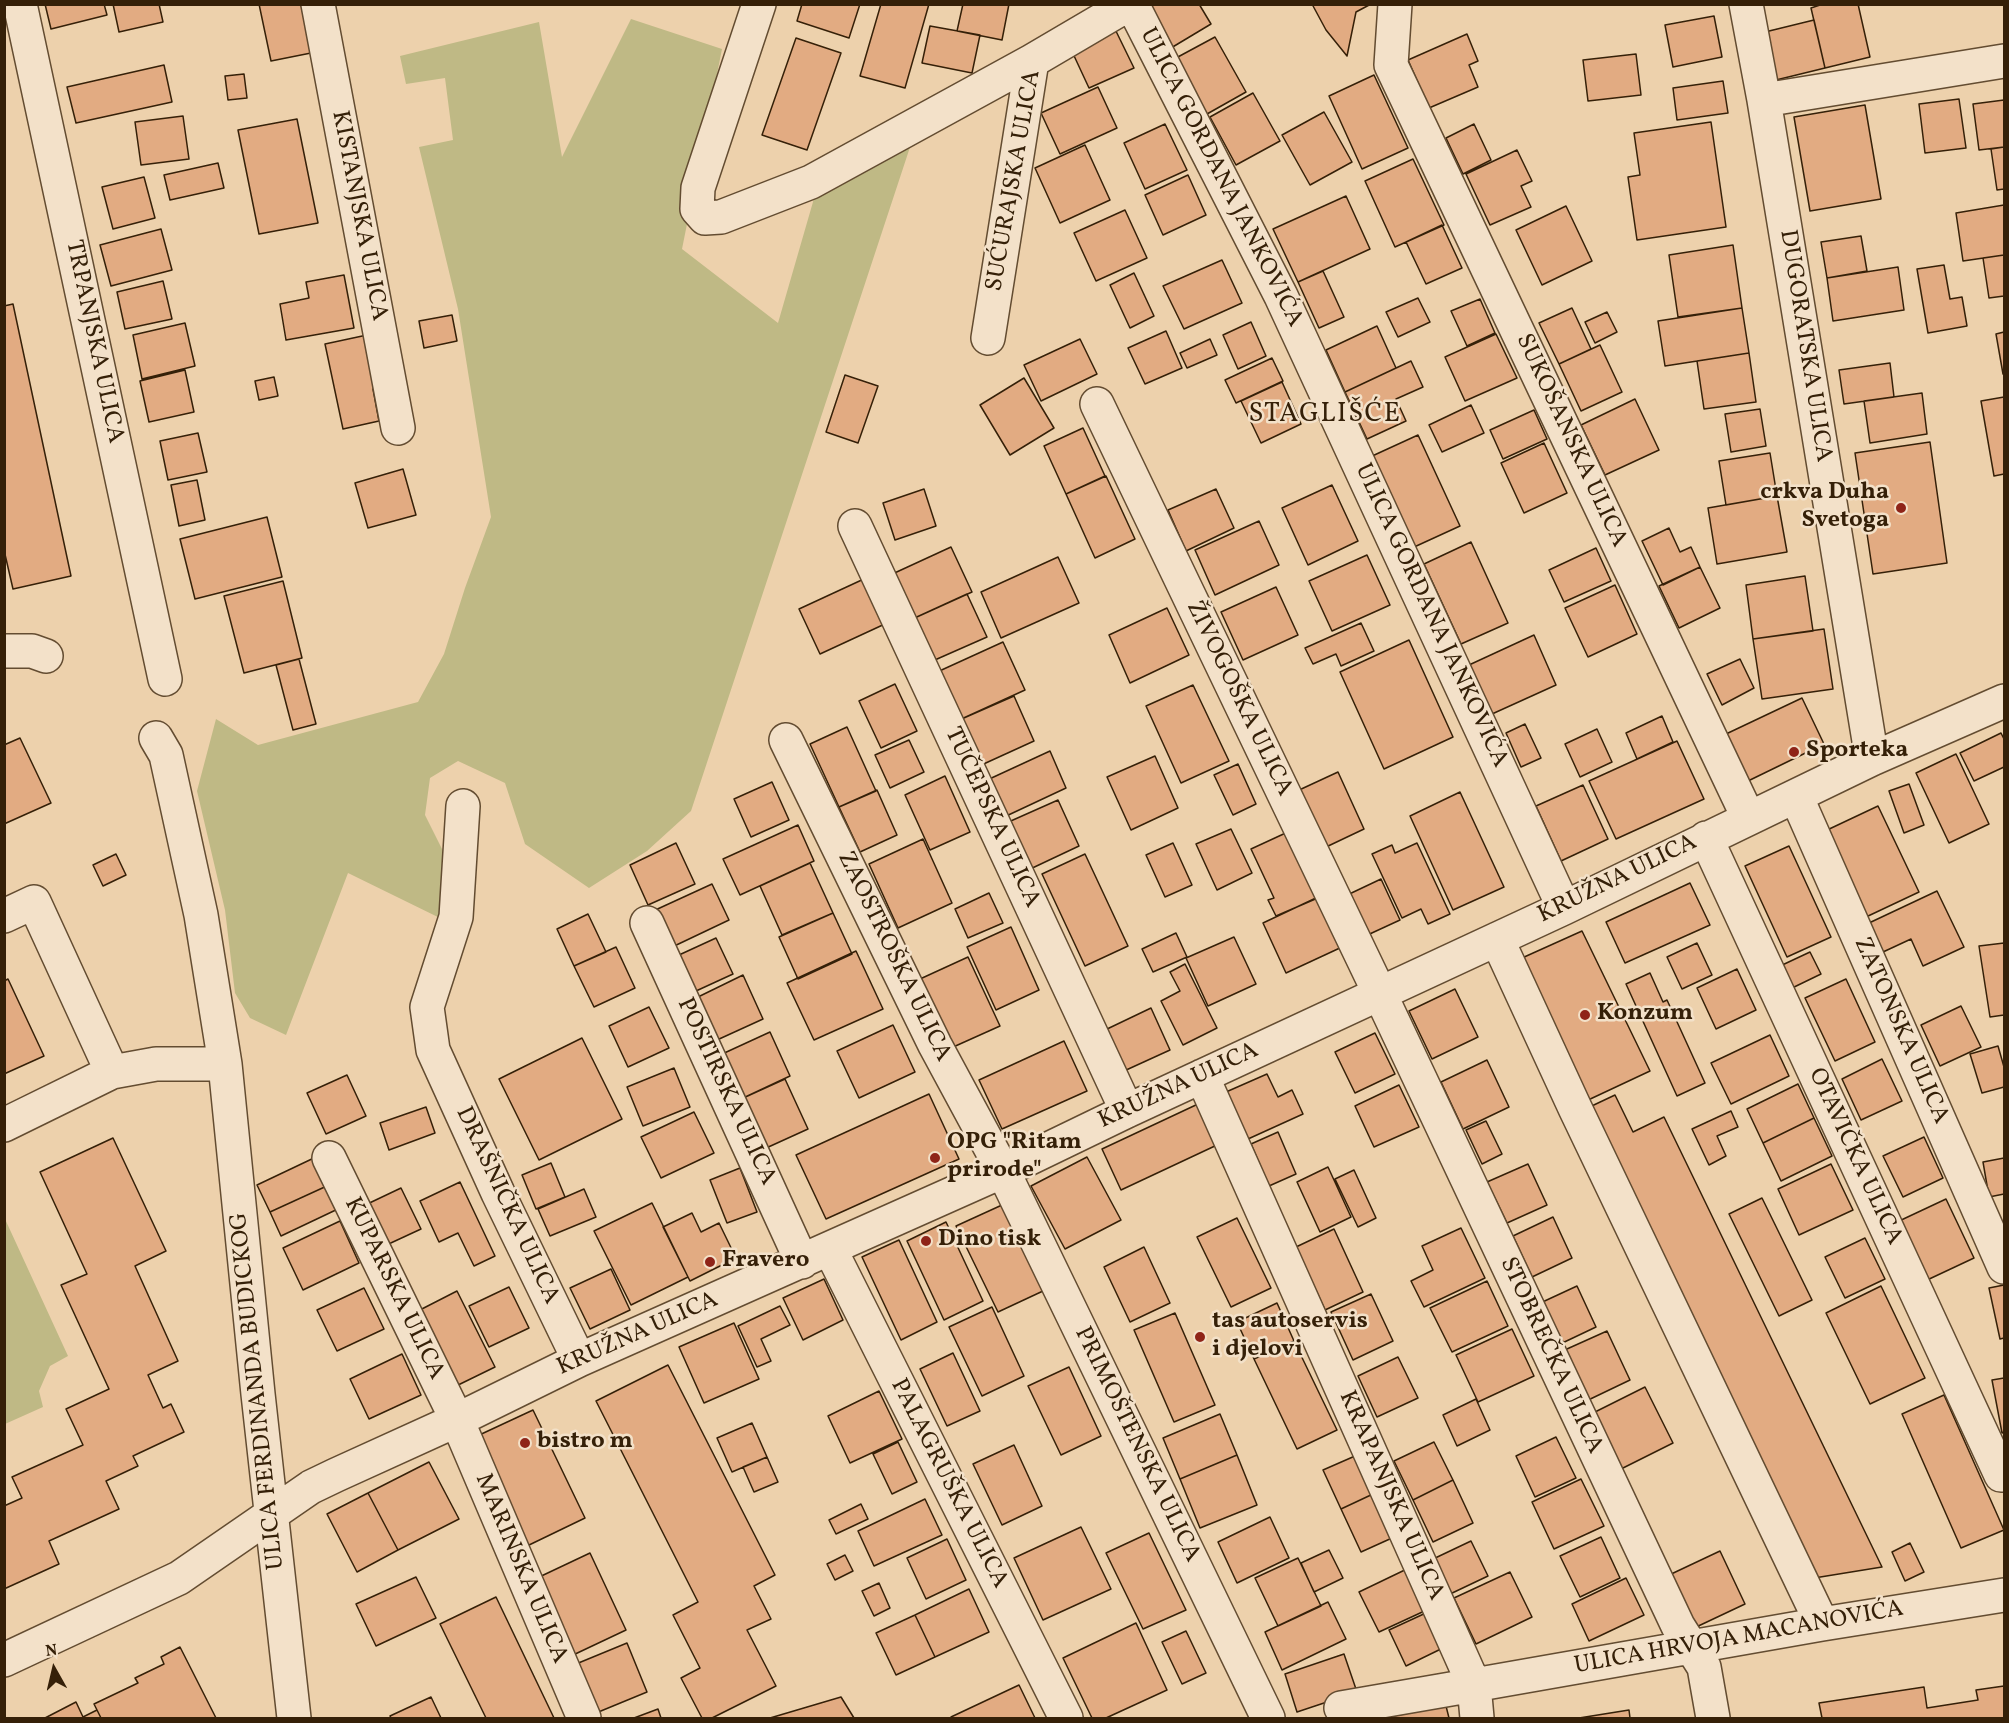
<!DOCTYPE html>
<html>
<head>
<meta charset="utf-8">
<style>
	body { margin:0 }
	#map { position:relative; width:2009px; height:1723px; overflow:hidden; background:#edd1ac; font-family:Vollkorn,serif }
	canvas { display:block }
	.frame { position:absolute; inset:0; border:6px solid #352008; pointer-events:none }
	.north { position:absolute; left:24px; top:1639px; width:60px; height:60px; -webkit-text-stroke:4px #f3e1c9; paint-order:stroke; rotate:352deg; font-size:16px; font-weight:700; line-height:24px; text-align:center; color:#352008 }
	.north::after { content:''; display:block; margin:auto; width:21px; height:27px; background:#352008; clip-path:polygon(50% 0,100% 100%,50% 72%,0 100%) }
</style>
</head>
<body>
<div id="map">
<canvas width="2009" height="1723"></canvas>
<div class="frame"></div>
<div class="north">N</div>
</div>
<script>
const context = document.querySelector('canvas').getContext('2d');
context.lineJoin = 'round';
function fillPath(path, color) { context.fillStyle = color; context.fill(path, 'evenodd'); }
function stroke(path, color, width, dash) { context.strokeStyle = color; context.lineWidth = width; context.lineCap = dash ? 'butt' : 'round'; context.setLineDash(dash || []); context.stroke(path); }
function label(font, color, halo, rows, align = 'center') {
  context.font = font + ' Vollkorn,serif'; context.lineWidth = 5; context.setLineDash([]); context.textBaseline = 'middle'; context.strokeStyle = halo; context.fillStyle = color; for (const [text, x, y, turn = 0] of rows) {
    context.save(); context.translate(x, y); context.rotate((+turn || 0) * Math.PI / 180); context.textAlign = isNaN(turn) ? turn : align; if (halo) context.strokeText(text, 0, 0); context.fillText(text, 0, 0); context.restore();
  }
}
const green = new Path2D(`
	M631,19l91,30 -40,200 96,74 37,-128 99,-60 -223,676 -44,40 -58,37 -64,-44 -20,-61 -47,-22 -28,17 -5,37 24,48 -3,58 -98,-48 -62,162 -36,-17 -15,-25 -10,-83 -28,-119 19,-72 42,26 160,-43 26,-48 21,-66 26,-71 -33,-208 -39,-162 34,-7 -8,-62 -39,6 -6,-28 139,-34 23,135z
	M5,1219l63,137 -18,10 -11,25 4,16 -38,17z`);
const building = new Path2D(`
	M45,4h59l3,11 -56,14z
	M113,4h46l4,18 -44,10z
	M259,4h42l10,49 -40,8z
	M802,4h58l-11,34 -52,-17z
	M881,4h48l-24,84 -45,-12z
	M963,4h46l-7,36 -45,-9z
	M1143,4h56l12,20 -40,24z
	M1312,4h59l-15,8 -9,44 -21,-26z
	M1823,4h35l12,53 -45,11 -14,-60z
	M1714,16l8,41 -49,10 -8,-42z
	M1814,20l11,48 -49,12 -11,-48z
	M1113,25l21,43 -45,20 -20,-43z
	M930,26l50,9 -8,38 -50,-10z
	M1467,34l11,27 -9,4 9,22 -49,21 -21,-48z
	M1215,37l31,55 -39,22 -31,-56z
	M796,38l45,15 -34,97 -45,-15z
	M1636,54l5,41 -53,6 -5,-41z
	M164,65l8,37 -96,21 -9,-36z
	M244,74l3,24 -19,2 -3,-24z
	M1374,75l34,73 -46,21 -33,-73z
	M1723,81l5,32 -51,7 -4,-32z
	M1098,87l19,41 -57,26 -19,-41z
	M1253,93l27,48 -44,24 -26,-48z
	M1959,99l7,49 -41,5 -6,-49z
	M2004,100v47l-25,3 -6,-46z
	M1865,105l16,94 -71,12 -16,-94z
	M1324,112l28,50 -42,23 -28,-50z
	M183,116l6,43 -48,6 -6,-43z
	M297,119l21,104 -59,11 -21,-104z
	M1711,122l15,105 -89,13 -9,-63 12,-2 -6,-42z
	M1165,124l22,46 -42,19 -21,-46z
	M1474,124l17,36 -28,14 -17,-36z
	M1085,145l25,55 -50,23 -25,-55z
	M2004,147v42l-7,1 -6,-41z
	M1517,150l15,31 -11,5 10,21 -41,18 -24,-51z
	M1413,159l31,66 -49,22 -30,-66z
	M218,163l6,25 -54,12 -6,-25z
	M1188,175l18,40 -43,20 -18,-40z
	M144,177l11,41 -42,11 -11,-42z
	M1346,196l24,53 -72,33 -25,-53z
	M2004,205v50l-41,6 -7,-48z
	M1566,206l26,55 -50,24 -26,-55z
	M1125,210l22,48 -51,23 -22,-48z
	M1442,225l20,43 -36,16 -20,-42z
	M161,229l11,41 -61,16 -11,-41z
	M1861,236l6,35 -40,7 -6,-36z
	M1733,245l9,63 -64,9 -9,-62z
	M2004,255v41l-15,2 -6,-40z
	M1222,260l20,43 -58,26 -21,-43z
	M1944,265l6,34 12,-2 5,29 -39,7 -11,-64z
	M1898,267l6,43 -71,11 -6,-43z
	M1323,271l21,46 -25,11 -21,-46z
	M1134,273l20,43 -24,12 -20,-43z
	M344,275l10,53 -68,12 -6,-36 29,-6 -3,-16z
	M163,281l9,38 -47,10 -8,-37z
	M1418,298l12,24 -32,15 -12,-25z
	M1480,299l15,34 -28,13 -16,-35z
	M13,304l58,272 -58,13 -9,-39v-244z
	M1572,308l19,41 -32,15 -20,-41z
	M1742,308l7,45 -84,13 -7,-45z
	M1607,312l10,20 -22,11 -10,-21z
	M452,315l5,26 -33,7 -5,-27z
	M1251,322l15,34 -28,13 -15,-34z
	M185,323l10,43 -53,13 -9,-44z
	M1377,326l19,42 -51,24 -19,-42z
	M1166,331l16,37 -37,16 -17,-36z
	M2004,332v42h-1l-7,-40z
	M1496,334l21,44 -52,23 -20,-44z
	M367,335l11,53 -5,1 6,32 -36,8 -18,-85z
	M1080,339l17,35 -56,27 -17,-36z
	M1210,339l7,16 -30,13 -7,-15z
	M1600,345l22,47 -41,19 -22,-47z
	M1749,353l7,49 -52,7 -7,-48z
	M1272,358l11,23 -47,22 -11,-23z
	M1411,361l12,26 -27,12 10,22 -39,18 -22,-47z
	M1890,363l4,34 -50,7 -5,-34z
	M185,370l9,42 -45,10 -9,-41z
	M845,375l33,11 -20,57 -32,-11z
	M274,377l4,19 -19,4 -4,-19z
	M1024,378l30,50 -44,27 -30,-50z
	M1282,382l19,42 -40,19 -20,-42z
	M1922,393l5,41 -57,9 -6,-42z
	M2004,397v77l-10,2 -13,-75z
	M1635,399l24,51 -54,25 -24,-50z
	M1471,405l13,28 -42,19 -13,-27z
	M1760,409l6,37 -35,6 -6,-38z
	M1534,410l13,29 -44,20 -13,-29z
	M1083,428l22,48 -39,18 -22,-48z
	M198,433l9,39 -39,8 -8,-39z
	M1418,435l42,91 -48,22 -42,-91z
	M1930,442l17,121 -74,11 -18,-121z
	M1544,443l23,50 -43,20 -23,-50z
	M1770,453l7,43 -51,9 -7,-44z
	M403,469l13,46 -48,13 -13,-45z
	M1106,476l29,63 -40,19 -29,-64z
	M197,480l8,40 -26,6 -8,-41z
	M1332,485l26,56 -50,24 -26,-57z
	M924,489l12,37 -41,14 -12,-37z
	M1216,489l18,39 -48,23 -18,-41z
	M1777,496l10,56 -70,12 -9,-56z
	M267,517l15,60 -87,22 -15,-60z
	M1259,521l20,44 -64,30 -20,-45z
	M1669,528l11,24 11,-5 9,20 -37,18 -21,-44z
	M1471,542l37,81 -47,21 -37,-80z
	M951,547l21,45 -64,29 -20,-45z
	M1596,548l15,33 -47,21 -15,-32z
	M1367,555l23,50 -58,26 -23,-50z
	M1058,557l21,46 -78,35 -20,-46z
	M1700,567l20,41 -41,20 -20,-42z
	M1805,576l8,55 -60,8 -7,-54z
	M866,578l21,45 -67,31 -21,-45z
	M283,581l19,77 -58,15 -20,-77z
	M1615,585l22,49 -49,23 -23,-49z
	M1276,587l22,48 -55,25 -22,-48z
	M967,594l20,43 -59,26 -20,-42z
	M1167,608l22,47 -59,28 -21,-48z
	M1361,623l13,28 -33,15 -5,-12 -23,10 -8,-16z
	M1824,629l9,60 -71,10 -9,-60z
	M1534,635l22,50 -64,29 -23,-49z
	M1409,640l44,97 -69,32 -44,-97z
	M1003,642l22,48 -68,31 -22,-48z
	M299,659l17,65 -23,6 -17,-65z
	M1740,659l14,29 -32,17 -15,-31z
	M895,684l22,47 -36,17 -22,-47z
	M1193,685l36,76 -48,22 -35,-77z
	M1014,696l20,45 -57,26 -20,-46z
	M1802,698l22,46 -76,37 -22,-47z
	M1662,716l11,26 -36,17 -11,-26z
	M1525,724l16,34 -20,9 -15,-34z
	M847,727l29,64 -37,16 -29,-63z
	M1597,729l15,33 -32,15 -15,-33z
	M2001,733l3,6v28l-30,14 -14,-28z
	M20,738l31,65 -47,21v-79z
	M909,740l15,32 -34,16 -15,-33z
	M1677,741l27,58 -88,40 -27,-58z
	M1050,751l16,37 -64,30 -17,-37z
	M1956,754l33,70 -40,19 -33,-70z
	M1155,756l23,52 -47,22 -24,-53z
	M1238,764l18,40 -23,11 -19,-40z
	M1338,772l26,57 -40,19 -27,-57z
	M945,776l25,56 -40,18 -25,-55z
	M772,782l17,38 -38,17 -17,-38z
	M1909,784l15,41 -20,8 -15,-42z
	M1583,785l25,54 -47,22 -25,-55z
	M877,790l20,45 -37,17 -21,-45z
	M1460,792l44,95 -51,23 -43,-94z
	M1058,800l21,46 -53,25 -22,-47z
	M1878,806l41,86 -53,25 -41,-86z
	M798,825l16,36 -74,34 -17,-36z
	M1231,829l21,44 -35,17 -21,-46z
	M1290,831l30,66 -44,19 -8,-16 6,-2 -23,-49z
	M923,839l29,64 -54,25 -29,-64z
	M676,843l19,41 -47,21 -18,-40z
	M1173,843l19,42 -27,12 -19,-42z
	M1417,843l33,71 -22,10 -7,-15 -19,9 -30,-64 20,-9 3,8z
	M1789,846l42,91 -44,20 -42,-91z
	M116,854l10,21 -23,11 -10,-21z
	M1085,854l43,92 -43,20 -43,-92z
	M810,863l23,50 -51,22 -22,-49z
	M1381,879l19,41 -39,18 -18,-41z
	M1690,883l20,42 -85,38 -19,-41z
	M712,884l17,36 -61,29 -17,-37z
	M1937,891l27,56 -41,19 -12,-27 -28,13 -14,-29z
	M989,893l14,30 -35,15 -13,-29z
	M1318,897l24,50 -56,26 -23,-50z
	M833,913l19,41 -54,25 -19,-42z
	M588,914l18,38 -32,14 -17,-37z
	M1011,927l28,63 -43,20 -29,-63z
	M1582,931l68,140 -64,30 -64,-143z
	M1176,933l11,24 -34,15 -11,-23z
	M1234,937l22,47 -48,22 -22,-48z
	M716,938l17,36 -37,17 -17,-36z
	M1697,943l15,32 -30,14 -15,-32z
	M2004,943v72l-14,2 -11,-71z
	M616,947l19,41 -41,19 -20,-41z
	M856,951l27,58 -69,31 -27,-57z
	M1810,952l11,22 -33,16 -10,-23z
	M968,957l32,69 -49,22 -31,-69z
	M1185,964l32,64 -34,17 -22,-44 19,-10 -10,-19z
	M1737,969l19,41 -40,19 -19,-41z
	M1650,973l13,29 4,-2 38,83 -28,13 -51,-112z
	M743,975l20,44 -46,21 -19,-43z
	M8,979l36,77 -40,18v-93z
	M1846,979l29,63 -40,19 -30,-63z
	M1455,989l23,48 -46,22 -23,-48z
	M1961,1006l20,41 -41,19 -19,-41z
	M649,1007l20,41 -41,19 -19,-41z
	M1151,1008l19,42 -46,21 -19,-41z
	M893,1025l22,47 -56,26 -22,-47z
	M770,1032l20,44 -49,23 -21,-44z
	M1375,1033l20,41 -40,19 -20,-41z
	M1770,1035l19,41 -58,28 -20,-41z
	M582,1038l40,81 -83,41 -40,-81z
	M1064,1041l23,50 -85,38 -23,-49z
	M1998,1046l6,21v20l-22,6 -12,-39z
	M1882,1059l20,42 -41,19 -19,-41z
	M1487,1060l22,47 -46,22 -22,-47z
	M674,1068l16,39 -47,19 -16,-39z
	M1267,1074l11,23 14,-7 11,24 -55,25 -22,-47z
	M347,1075l19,41 -40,18 -19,-41z
	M785,1079l23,50 -44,20 -23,-50z
	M1798,1084l16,34 -51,25 -16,-34z
	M1399,1085l20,42 -45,20 -19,-41z
	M929,1094l30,65 -133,60 -30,-64z
	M1615,1095l18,37 31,-15 218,450 -74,12 -229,-467z
	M1198,1104l19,41 -96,45 -19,-41z
	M426,1107l9,26 -46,17 -9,-27z
	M1731,1111l7,16 -21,9 9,20 -17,9 -17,-36z
	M694,1112l20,41 -53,25 -20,-41z
	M1814,1118l18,38 -51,25 -18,-38z
	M1486,1121l16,33 -20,10 -16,-34z
	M1278,1132l18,42 -27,12 -18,-42z
	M1924,1137l19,41 -40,19 -20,-41z
	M113,1138l53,113 -31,15 43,95 -30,14 15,33 8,-4 13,28 -51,24 5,10 -32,15 13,28 -70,32 10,23 -55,25v-83l18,-8 -10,-21 71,-32 -17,-36 43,-20 -48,-104 26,-11 -47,-102z
	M316,1157l13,28 -59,27 -13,-27z
	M1087,1157l34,63 -56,29 -34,-63z
	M2004,1158v36l-15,3 -6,-35z
	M551,1163l14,34 -29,12 -14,-34z
	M1528,1164l19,41 -40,18 -20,-41z
	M1831,1164l22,46 -54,25 -21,-46z
	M1328,1167l23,50 -31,15 -23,-50z
	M740,1168l17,44 -30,11 -17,-43z
	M1354,1170l22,48 -18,9 -23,-48z
	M460,1182l35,74 -21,10 -16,-33 -19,9 -19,-41z
	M329,1185l11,23 -59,28 -11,-24z
	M401,1188l20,41 -41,19 -19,-41z
	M584,1189l12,28 -46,19 -12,-27z
	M1762,1198l50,102 -33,16 -50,-102z
	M1946,1199l28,59 -49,23 -28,-59z
	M652,1203l36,74 -57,28 -37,-74z
	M1002,1205l41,86 -45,21 -42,-86z
	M692,1213l9,19 18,-9 17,35 -46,23 -27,-54z
	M1553,1217l19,41 -40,19 -19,-41z
	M1237,1218l34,70 -40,19 -34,-70z
	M340,1221l19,42 -56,27 -20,-42z
	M946,1222l37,79 -39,19 -37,-79z
	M1461,1228l24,50 -61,29 -13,-26 22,-11 -11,-24z
	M1334,1229l29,63 -38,18 -29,-63z
	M1865,1238l20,41 -40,19 -20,-41z
	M899,1240l38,82 -36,18 -39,-83z
	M1144,1247l26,56 -40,19 -26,-55z
	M611,1269l19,41 -40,19 -20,-41z
	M824,1279l19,41 -40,20 -20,-42z
	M1487,1281l21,45 -56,26 -22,-44z
	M2004,1285v53l-4,1 -11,-51z
	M1577,1286l19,41 -40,19 -20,-41z
	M1881,1286l44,92 -55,26 -44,-91z
	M509,1287l20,41 -40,19 -20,-41z
	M364,1288l20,41 -47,22 -20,-41z
	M457,1291l38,76 -43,21 -38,-75z
	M1371,1294l22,47 -40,19 -22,-48z
	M1277,1303l17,38 -40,18 -17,-37z
	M780,1306l10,19 -29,14 10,22 -14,6 -19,-41z
	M992,1307l32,69 -42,20 -33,-69z
	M1175,1313l40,92 -41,17 -40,-92z
	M734,1323l25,56 -55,24 -25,-56z
	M1512,1329l22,47 -56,26 -22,-47z
	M1607,1331l23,49 -48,23 -24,-50z
	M1294,1341l43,89 -40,19 -43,-90z
	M953,1353l27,58 -33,15 -27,-57z
	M402,1354l19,41 -52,24 -19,-40z
	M1398,1357l20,41 -41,19 -19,-41z
	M668,1365l107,210 -21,11 17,33 -24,11 29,56 -64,32h-10l-21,-40 19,-10 -27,-53 25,-13 -102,-201z
	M1069,1367l32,69 -40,19 -33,-69z
	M2004,1378v54l-2,1 -10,-53z
	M1645,1387l28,56 -60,30 -28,-56z
	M879,1391l23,48 -52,24 -22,-47z
	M1944,1395l60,135 -43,18 -59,-134z
	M1476,1399l14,31 -33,16 -14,-31z
	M533,1410l52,108 -58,28 -52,-109z
	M1220,1414l17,41 -57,24 -17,-41z
	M752,1423l15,34 -35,15 -15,-34z
	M1556,1437l20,41 -41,19 -19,-41z
	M898,1442l19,40 -25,12 -19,-40z
	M1434,1442l19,38 -40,20 -19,-39z
	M1014,1445l28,61 -40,19 -29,-61z
	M1237,1455l20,50 -57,23 -20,-49z
	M1355,1456l18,38 -32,15 -18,-39z
	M767,1457l11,25 -24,10 -11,-25z
	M429,1462l30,57 -61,31 -30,-57z
	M1581,1479l23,47 -50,23 -22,-47z
	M1453,1480l20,43 -40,19 -20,-42z
	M368,1493l30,57 -41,22 -30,-58z
	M1373,1494l19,44 -31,14 -20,-43z
	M925,1499l17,36 -68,31 -16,-35z
	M861,1504l7,15 -32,15 -7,-14z
	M1270,1517l19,41 -52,25 -19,-41z
	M1081,1527l30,62 -68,31 -29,-62z
	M1149,1533l37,77 -43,19 -37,-76z
	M1601,1537l19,41 -40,19 -20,-41z
	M947,1539l19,41 -40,19 -19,-41z
	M1471,1541l17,35 -40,19 -17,-35z
	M1910,1543l14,29 -19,9 -13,-29z
	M1329,1550l14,28 -29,14 -13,-29z
	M1720,1551l25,53 -53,25 -25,-53z
	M590,1553l36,77 -55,26 -36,-77z
	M845,1555l8,16 -18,9 -8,-16z
	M1298,1558l23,48 -43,20 -23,-48z
	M1411,1567l20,41 -52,24 -20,-40z
	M1510,1572l22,45 -56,27 -22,-46z
	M416,1577l20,41 -60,28 -20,-42z
	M1626,1578l18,37 -55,26 -17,-37z
	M879,1583l11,25 -16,8 -12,-25z
	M969,1589l20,43 -54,25 -20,-42z
	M496,1597l58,121h-68l-46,-94z
	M1328,1602l18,37 -64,31 -17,-38z
	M1428,1612l17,35 -39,19 -17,-36z
	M915,1615l20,42 -39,18 -20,-42z
	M1136,1623l31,67 -61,28h-14l-29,-60z
	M1186,1631l20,42 -24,11 -20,-42z
	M627,1643l20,49 -51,21 -20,-49z
	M180,1647l36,71h-115l-7,-14 44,-21 -3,-5 29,-14 -3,-7z
	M1344,1654l13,38 -60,20 -12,-38z
	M1019,1685l16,33h-83l-1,-1z
	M2004,1686v32h-182l-3,-15 105,-16 3,21 51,-8 -2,-10z
	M431,1697l10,21h-50l-1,-2z
	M841,1697l13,21h-84z
	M76,1702l7,15 14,-7 4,8h-56z
	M1446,1706l3,12h-66z
	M658,1709l3,9h-27z
	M1629,1710l1,8h-51z`);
const minor = new Path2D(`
	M20,4l145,675
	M318,4l80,424
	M759,4l-61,184 -1,21 8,9 16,-1 90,-35 221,-121
	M1132,4l149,292 283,612
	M1395,4l-4,61 357,752
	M1746,4l18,96 108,659
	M1764,100l240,-39
	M988,338l44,-277 97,-57
	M1097,404l283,590 298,632 26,41 9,51
	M855,526l272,585
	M4,651h28l14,5
	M156,738l10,17 35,160 24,149 33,330 36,324
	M786,740l149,305 68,126 265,547
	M1796,796l208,471
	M463,806l-7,111 -29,90 6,43 65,143 81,167
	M1706,838l295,637h3
	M4,916l30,-14 78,170 44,-8h69
	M647,923l155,339
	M1497,939l78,169 247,516
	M1202,1076l272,609 348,-61 182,-29
	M4,1125l108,-53
	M329,1158l128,262 127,298
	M830,1249l236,469
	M4,1660l175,-82 132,-91 25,-12 121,-55 122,-60 424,-189 124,-60 437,-203 308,-149 132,-58
	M1341,1708l133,-23 3,33`);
const markers = [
	[1901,508,6,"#8f2418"],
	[1794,752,6,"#8f2418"],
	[1585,1015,6,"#8f2418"],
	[935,1158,6,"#8f2418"],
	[926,1241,6,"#8f2418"],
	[710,1262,6,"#8f2418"],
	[1200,1337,6,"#8f2418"],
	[525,1443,6,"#8f2418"]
];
const streetNames = [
	["ULICA GORDANA JANKOVIĆA",1220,178,63],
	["SUĆURAJSKA ULICA",1015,181,-80],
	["KISTANJSKA ULICA",358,216,79],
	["TRPANJSKA ULICA",93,342,78],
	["DUGORATSKA ULICA",1804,346,81],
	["SUKOŠANSKA ULICA",1570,441,65],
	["ULICA GORDANA JANKOVIĆA",1430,616,65],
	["ŽIVOGOŠKA ULICA",1238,699,64],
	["TUČEPSKA ULICA",991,818,65],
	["KRUŽNA ULICA",1618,880,-26],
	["ZAOSTROŠKA ULICA",893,957,64],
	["ZATONSKA ULICA",1900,1031,66],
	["KRUŽNA ULICA",1179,1087,-25],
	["POSTIRSKA ULICA",725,1092,65],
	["OTAVIČKA ULICA",1854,1157,65],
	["DRAŠNIČKA ULICA",506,1206,65],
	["KUPARSKA ULICA",393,1289,64],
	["KRUŽNA ULICA",638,1335,-24],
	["STOBREČKA ULICA",1550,1356,65],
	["ULICA FERDINANDA BUDICKOG",259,1391,-96],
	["PRIMOŠTENSKA ULICA",1136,1445,64],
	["PALAGRUŠKA ULICA",948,1484,63],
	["KRAPANJSKA ULICA",1390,1496,66],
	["MARINSKA ULICA",520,1569,67],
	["ULICA HRVOJA MACANOVIĆA",1739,1639,-10]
];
const poiNames = [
	["crkva Duha",1889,494,"right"],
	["Svetoga",1889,522,"right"],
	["Sporteka",1806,752],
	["Konzum",1597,1015],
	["OPG \"Ritam",947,1144],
	["prirode\"",947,1172],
	["Dino tisk",938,1241],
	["Fravero",722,1262],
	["tas autoservis",1212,1323],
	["i djelovi",1212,1351],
	["bistro m",537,1443]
];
const quarterNames = [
	["STAGLIŠĆE",1325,416]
];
fillPath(green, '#bfb985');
fillPath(building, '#e2ab82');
stroke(building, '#352008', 1.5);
stroke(minor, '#634c31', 36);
stroke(minor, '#f3e1c9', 33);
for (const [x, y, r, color] of markers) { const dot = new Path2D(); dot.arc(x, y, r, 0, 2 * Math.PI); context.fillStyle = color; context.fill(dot); stroke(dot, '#f3e1c9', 2); }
label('24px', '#352008', '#f3e1c9', streetNames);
label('bold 24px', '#352008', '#f3e1c9', poiNames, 'left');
context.letterSpacing = '1.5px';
label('27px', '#352008', '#f3e1c9', quarterNames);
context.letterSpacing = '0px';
</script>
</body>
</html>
